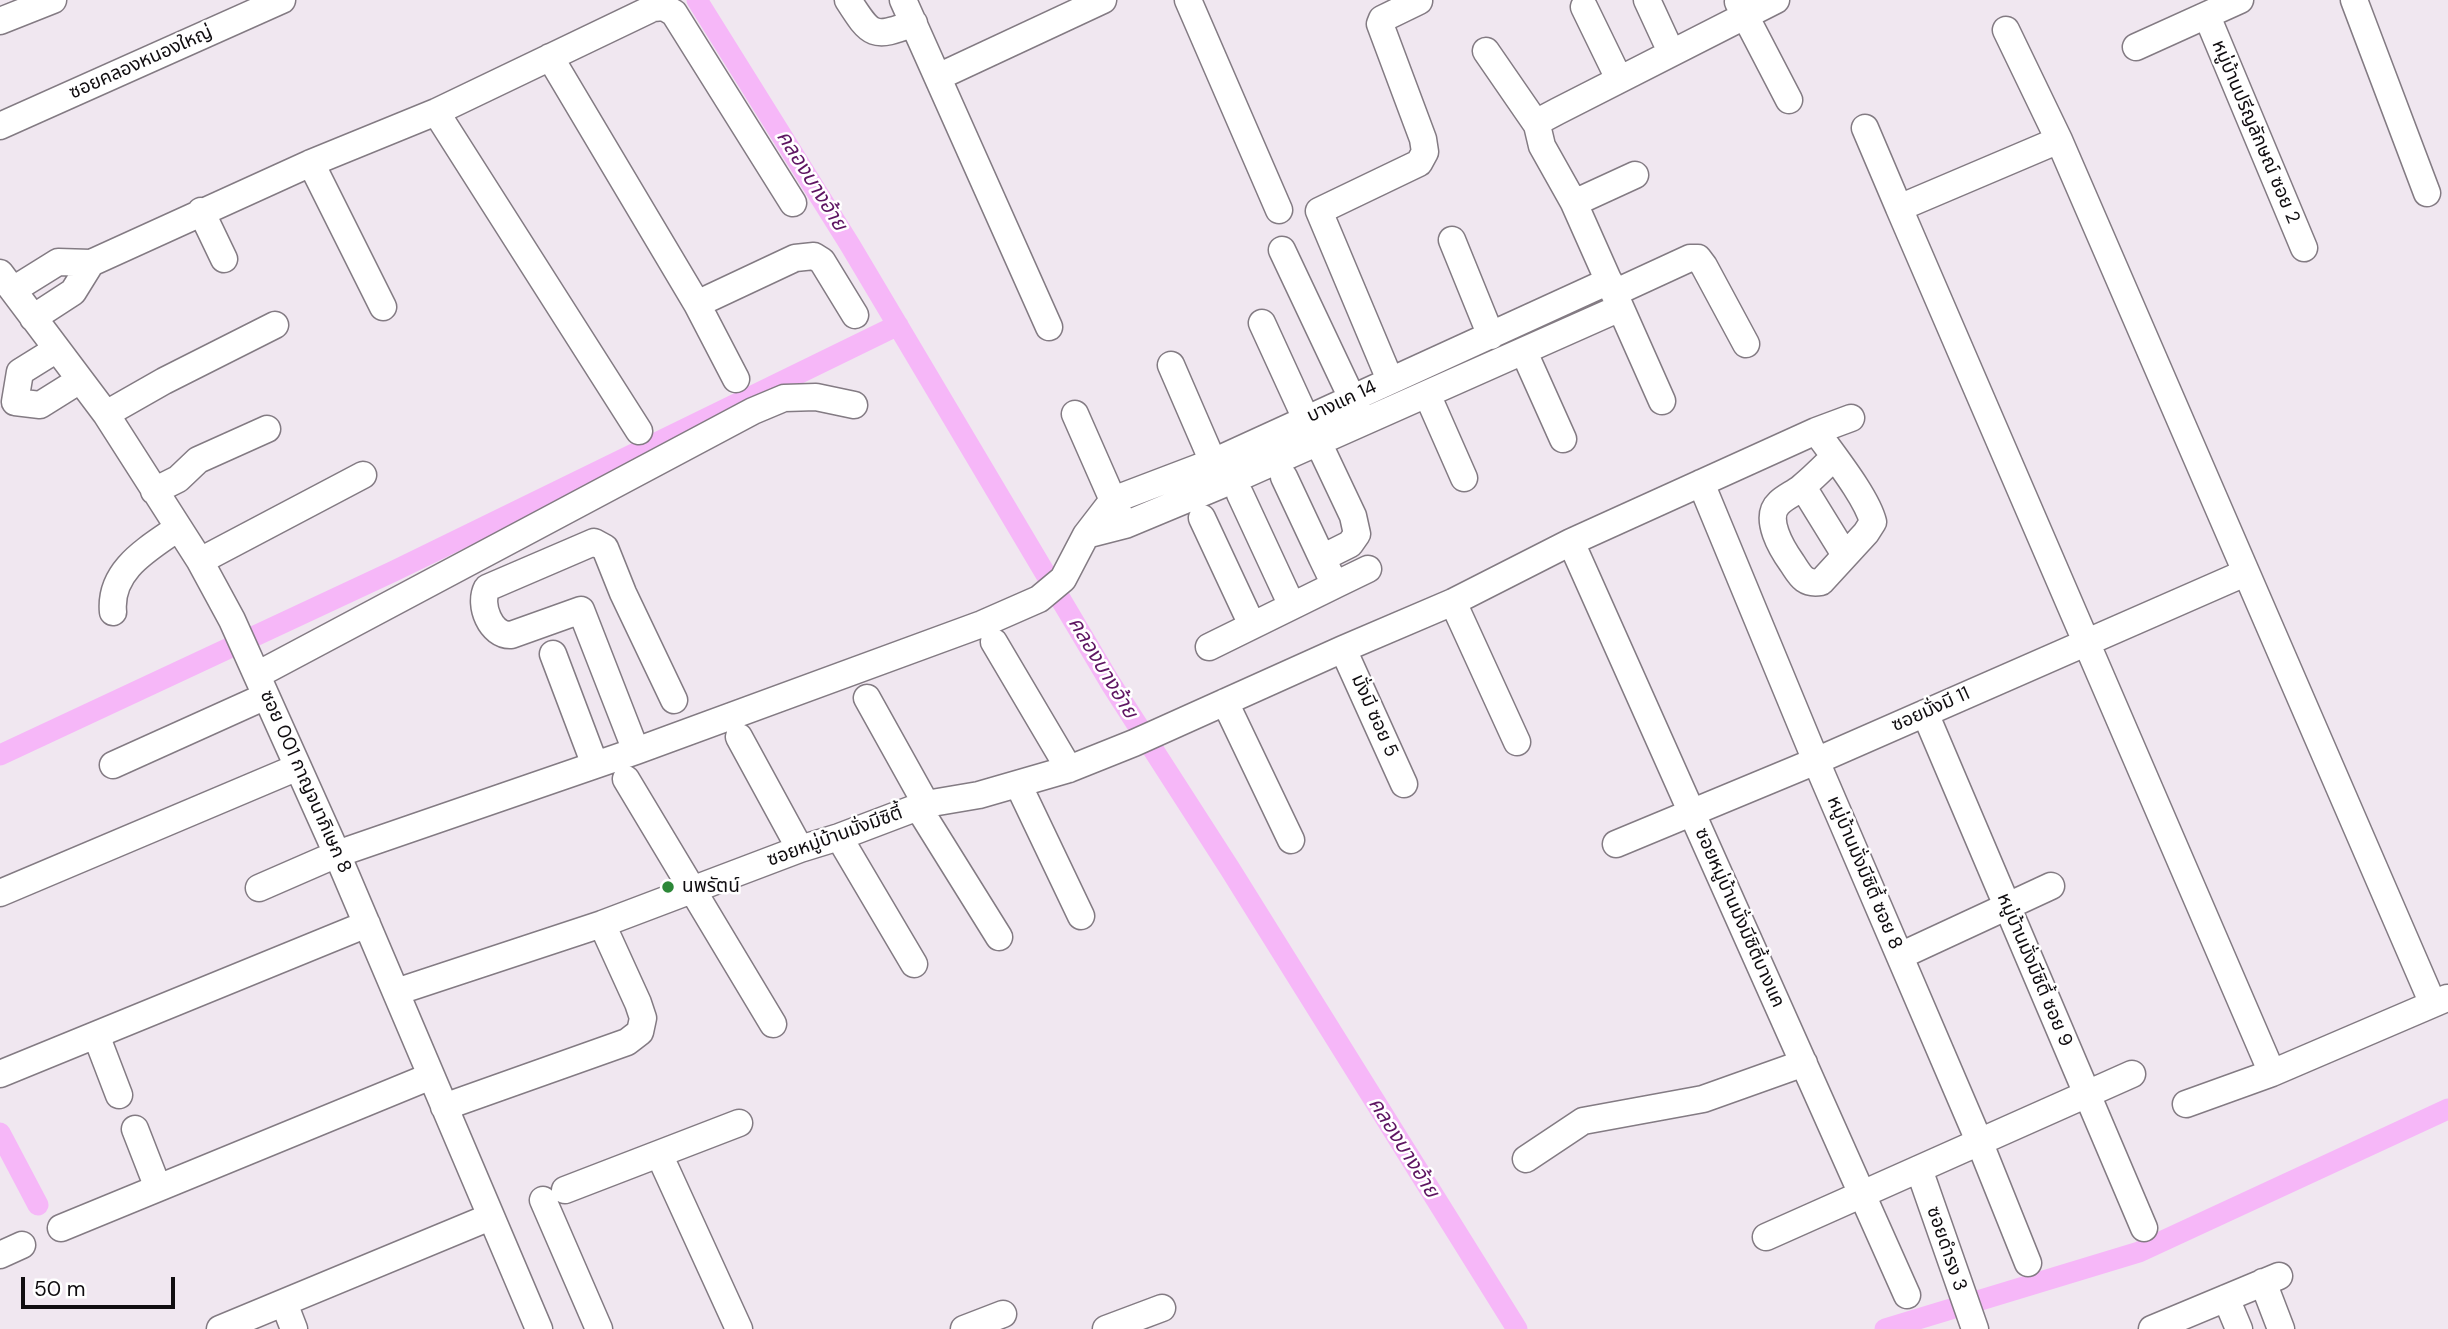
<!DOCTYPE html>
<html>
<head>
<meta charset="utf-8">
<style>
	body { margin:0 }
	#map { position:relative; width:2448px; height:1329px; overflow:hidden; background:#f0e7f0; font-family:"DM Sans",sans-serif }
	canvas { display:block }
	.scale { position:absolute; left:21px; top:1277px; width:154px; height:32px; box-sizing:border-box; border:4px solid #100d10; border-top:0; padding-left:9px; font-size:21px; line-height:24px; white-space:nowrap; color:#100d10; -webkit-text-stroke:5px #fff; paint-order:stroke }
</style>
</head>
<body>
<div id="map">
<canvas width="2448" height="1329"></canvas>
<div class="scale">50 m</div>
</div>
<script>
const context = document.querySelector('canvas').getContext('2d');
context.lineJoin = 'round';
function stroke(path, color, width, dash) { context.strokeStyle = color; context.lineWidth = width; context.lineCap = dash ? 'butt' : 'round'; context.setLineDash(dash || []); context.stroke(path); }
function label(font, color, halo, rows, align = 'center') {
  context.font = font + ' "DM Sans","Noto Sans Thai",sans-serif'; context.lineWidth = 5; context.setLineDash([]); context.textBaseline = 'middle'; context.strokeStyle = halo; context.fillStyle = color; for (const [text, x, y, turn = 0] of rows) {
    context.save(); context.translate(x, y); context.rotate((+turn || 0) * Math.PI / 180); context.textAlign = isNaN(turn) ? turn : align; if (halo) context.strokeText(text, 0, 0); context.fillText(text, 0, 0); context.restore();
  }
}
const canal = new Path2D(`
	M697,0l153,245 261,439 119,185 287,460
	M0,755l394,-184 504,-246
	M0,1133l38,72
	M1885,1329l254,-77 309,-143`);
const minor = new Path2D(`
	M848,0c23,36 25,39 66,23
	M903,0l146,327
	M1188,0l91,210
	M1647,0l24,52
	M2354,0l73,193
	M1738,2l51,98
	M1584,7l35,72
	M2207,16l97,232
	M0,21l53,-21
	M2006,30l53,110 374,864
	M2136,47l104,-47
	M1486,51l51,74
	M550,57l147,247 98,-46 19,-2 8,5 33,54
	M938,77l165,-77
	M436,112l203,319
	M0,126l282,-126
	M1865,128l34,80 160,-68
	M311,163l72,144
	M1574,203l61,-28
	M1899,208l373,865
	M201,211l23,48
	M1452,240l39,96
	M1282,250l77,163
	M0,273l106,141 94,147 32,59 105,234 202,475
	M1609,281l-396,181 -100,38 -27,35 39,-10 108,-45 387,-172
	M13,290l45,-28 33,1 220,-100 125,-51 217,-104 11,-1 10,6 119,190
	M1614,293l76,-35h8l6,8 42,78
	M697,304l39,75
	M33,318l40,-26 18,-29
	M1262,323l44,96
	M57,349l-37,23 -5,30 25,3 40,-25
	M1524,352l39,87
	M1171,365l42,97
	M1390,380l-71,-169 100,-48 6,-11 -2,-13 -43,-115 2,-5 37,-18
	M1427,394l37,84
	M1662,401l-88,-198 -32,-57 -5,-21 4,-5 17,-9 218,-111
	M106,414l58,-33 111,-56
	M1075,414l44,100
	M1816,431c16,23 51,66 57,91l-7,11 -45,49c-17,3 -21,-7 -29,-19 -10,-14 -29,-45 -13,-60 6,-6 16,-10 23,-16 11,-9 22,-20 32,-30
	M1284,477l38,81
	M1701,483l115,278 163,380 49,122
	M1803,487l42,68
	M154,491l24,-12 20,-19 69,-31
	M1240,494l52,112
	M1202,518l50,107
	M1571,542l336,753
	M200,561l163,-86
	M1335,585l33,-16
	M1453,602l64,140
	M113,612c-4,-42 35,-63 65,-84
	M994,642l75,127
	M1209,647l126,-62 -13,-27 28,-14 7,-10 -4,-18 -35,-74
	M1343,649l61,135
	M553,654l42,111
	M257,675l496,-264 31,-13 32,-1 38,8
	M867,698l59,106
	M1225,702l66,138
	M1925,713l219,515
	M739,737l61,112
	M636,751l-55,-141 -70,25c-20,1 -33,-30 -24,-47l107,-46 11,6 18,45 51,107
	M113,765l153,-69
	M626,779l147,245
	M1018,784l63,132
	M918,807l81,130
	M839,837l75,127
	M1616,844l200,-83 429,-188
	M259,888l78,-34 299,-103 346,-127 57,-25 24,-20 23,-44
	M0,893l298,-126
	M1900,956l151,-70
	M396,992l206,-68 198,-75 39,-12 87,-33 53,-9 90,-26 65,-26 209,-94 110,-47 118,-60 245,-111 35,-13
	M96,1035l23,60
	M0,1074l367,-150
	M2186,1104l86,-31 175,-75
	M444,1107l183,-65 13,-10 3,-14 -5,-15 -36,-79
	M135,1129l23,59
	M659,1154l80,175
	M1526,1159l57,-38 120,-22 101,-36
	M1919,1169l56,160
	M565,1190l174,-67
	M543,1200l56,129
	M61,1228l370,-152
	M1766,1237l366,-163
	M0,1255l22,-10
	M2263,1282l18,47
	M2226,1298l13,31
	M284,1303l10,26
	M220,1329l270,-112
	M964,1329l39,-15
	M1106,1329l56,-21
	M2152,1329l127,-53`);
const markers = [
	[668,887,7,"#2c8738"]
];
const streetNames = [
	["ซอยคลองหนองใหญ่",141,63,-24],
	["หมู่บ้านปรีญลักษณ์ ซอย 2",2255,132,67],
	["บางแค 14",1342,402,-25],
	["ซอยมั่งมี 11",1931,710,-24],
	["มั่งมี ซอย 5",1374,716,66],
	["ซอย 001 กาญจนาภิเษก 8",305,782,66],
	["ซอยหมู่บ้านมั่งมีซิตี้",835,837,-20],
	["หมู่บ้านมั่งมีซิตี้ ซอย 8",1864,873,67],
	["ซอยหมู่บ้านมั่งมีซิตี้บางแค",1739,918,66],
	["หมู่บ้านมั่งมีซิตี้ ซอย 9",2034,970,67],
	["ซอยดำรง 3",1946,1249,71]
];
const poiNames = [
	["นพรัตน์",682,887]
];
const waterNames = [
	["คลองบางอ้าย",811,181,58],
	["คลองบางอ้าย",1102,668,59],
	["คลองบางอ้าย",1403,1148,58]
];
stroke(canal, '#f6b7f8', 21);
stroke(minor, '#837b83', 29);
stroke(minor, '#fff', 26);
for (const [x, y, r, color] of markers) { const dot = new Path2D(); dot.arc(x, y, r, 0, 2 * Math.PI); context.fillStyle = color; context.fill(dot); stroke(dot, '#fff', 2.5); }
label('19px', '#100d10', '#fff', streetNames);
label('19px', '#100d10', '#fff', poiNames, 'left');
label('italic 21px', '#5e1562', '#fff', waterNames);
</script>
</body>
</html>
